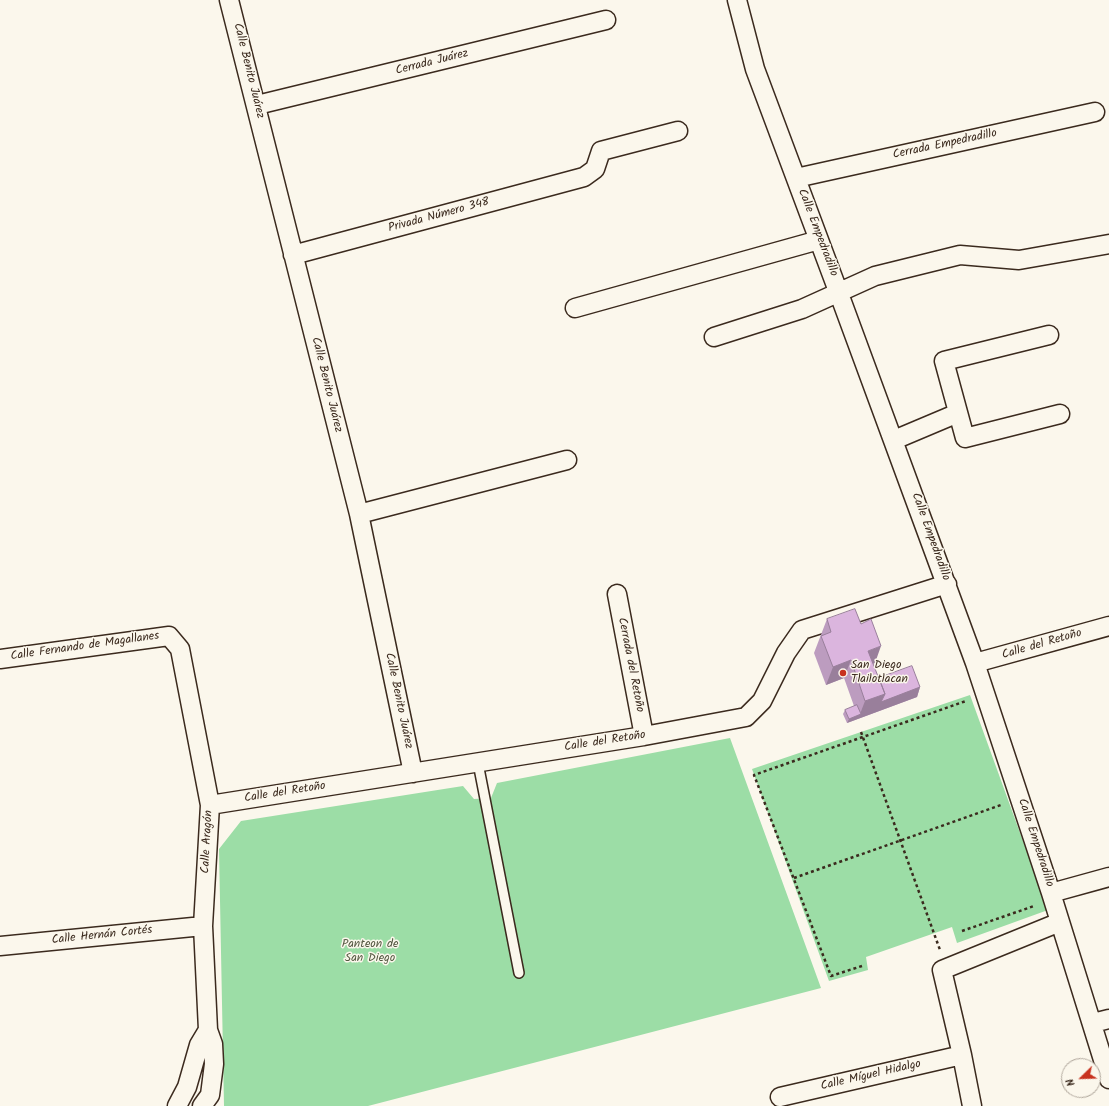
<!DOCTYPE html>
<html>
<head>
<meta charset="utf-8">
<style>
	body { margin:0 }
	#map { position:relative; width:1109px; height:1106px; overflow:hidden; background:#fbf7ec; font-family:Kalam,sans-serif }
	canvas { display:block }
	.north { position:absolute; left:1061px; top:1058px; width:40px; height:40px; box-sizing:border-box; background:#fbf7ec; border:1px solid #aea59a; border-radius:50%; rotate:247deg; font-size:11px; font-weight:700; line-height:16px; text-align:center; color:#3b2a1e }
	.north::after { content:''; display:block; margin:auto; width:14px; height:18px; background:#c8321e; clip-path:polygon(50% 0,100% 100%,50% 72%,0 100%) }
</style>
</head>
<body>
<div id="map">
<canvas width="1109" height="1106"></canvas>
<div class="north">N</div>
</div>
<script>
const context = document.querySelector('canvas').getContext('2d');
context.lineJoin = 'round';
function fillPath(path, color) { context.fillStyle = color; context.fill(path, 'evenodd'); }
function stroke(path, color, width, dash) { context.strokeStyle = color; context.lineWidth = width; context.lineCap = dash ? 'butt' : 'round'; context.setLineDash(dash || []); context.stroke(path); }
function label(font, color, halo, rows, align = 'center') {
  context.font = font + ' Kalam,sans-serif'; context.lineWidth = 3; context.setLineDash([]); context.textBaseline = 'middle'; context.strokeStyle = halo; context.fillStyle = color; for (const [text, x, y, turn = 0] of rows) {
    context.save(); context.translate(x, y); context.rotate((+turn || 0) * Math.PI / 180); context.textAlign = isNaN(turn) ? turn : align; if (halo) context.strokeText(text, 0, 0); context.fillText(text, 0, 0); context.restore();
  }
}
const green = new Path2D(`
	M970,695l78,215 -91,33 -5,-16 -86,30 2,13 -39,11 -77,-212z
	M730,738l91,250 -453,118h-144l-5,-257 22,-28 222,-35 11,13 17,-1 6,-15z`);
const path = new Path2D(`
	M861,732l79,218
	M794,878l207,-73
	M962,931l72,-25
	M862,966l-31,10 -77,-201 212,-74`);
const lane = new Path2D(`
	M478,763l41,210`);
const street = new Path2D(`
	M229,0l130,514 54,259
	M737,0l18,69 83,222 137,372 76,230 58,186
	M257,105l349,-85
	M796,178l299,-66
	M293,255l291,-78 11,-8 6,-18 77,-20
	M575,308l244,-68
	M1049,335l-105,26 21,77 95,-24
	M714,337l88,-28 73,-33 85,-21 59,5 90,-16
	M894,440l64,-27
	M359,514l208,-54
	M617,594l27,142
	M0,659l169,-23 11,13 30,156 -7,121 5,104 5,14 1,20 -4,31 -8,11
	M975,663l134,-37
	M210,805l434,-69 102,-19 16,-16 24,-48 16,-23 145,-46
	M1051,893l58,-16
	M0,946l203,-20
	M1093,1023l16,-4
	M780,1097l182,-42
	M177,1106l10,-19 12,-42 9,-15
	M972,1106l-10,-51 -20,-85 118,-48`);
const wall = new Path2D(`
	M827,619l48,44 -2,1 6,14 41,9 -3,10 -70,26 -4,-9 2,-4 9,-4 -10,-28 -18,7 -12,-32z`);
const shadedWall = new Path2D(`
	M881,646l-6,17 -13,5 6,-17z
	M851,660l-7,18 -18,7 7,-18z
	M920,687l-3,10 -70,26 2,-4 11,-5 5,-13 20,-7z`);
const building = new Path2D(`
	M855,609l6,15 10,-5 10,27 -13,5 17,43 -20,7 -14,-41 -18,7 -12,-31 10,-4 -4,-13z
	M912,666l8,21 -39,15 4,-8 -6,-16z
	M857,705l4,9 -12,5 -4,-9z`);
const markers = [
	[843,673,4,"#c8321e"]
];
const streetNames = [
	["Cerrada Juárez",432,63,-14],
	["Calle Benito Juárez",248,71,76],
	["Cerrada Empedradillo",945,145,-12],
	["Privada Número 348",439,216,-15],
	["Calle Empedradillo",817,233,69],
	["Calle Benito Juárez",326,385,76],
	["Calle Empedradillo",930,537,70],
	["Calle del Retoño",1042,645,-16],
	["Calle Fernando de Magallanes",85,647,-8],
	["Cerrada del Retoño",630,665,79],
	["Calle Benito Juárez",398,701,78],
	["Calle del Retoño",605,742,-9],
	["Calle del Retoño",285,793,-9],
	["Calle Aragón",208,842,-87],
	["Calle Empedradillo",1035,843,72],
	["Calle Hernán Cortés",102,936,-6],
	["Calle Míguel Hidalgo",871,1076,-13]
];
const poiNames = [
	["San Diego",851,666],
	["Tlailotlacan",851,680]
];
const parkNames = [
	["Panteon de",370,945],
	["San Diego",370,959]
];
fillPath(green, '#9cdda6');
stroke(lane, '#3b2a1e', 12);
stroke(street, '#3b2a1e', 21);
stroke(path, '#3b2a1e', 2.5, [3, 3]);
stroke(lane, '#fbf7ec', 9);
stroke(street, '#fbf7ec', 18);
fillPath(wall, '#bc9cbf');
fillPath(shadedWall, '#997f9b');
fillPath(building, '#dbb5de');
stroke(building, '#997f9b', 1);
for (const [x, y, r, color] of markers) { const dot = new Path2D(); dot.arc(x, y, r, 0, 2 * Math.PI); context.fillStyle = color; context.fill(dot); stroke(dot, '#fbf7ec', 1.5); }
label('12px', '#3b2a1e', '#fbf7ec', streetNames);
label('12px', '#3b2a1e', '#fbf7ec', poiNames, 'left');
label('12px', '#535740', '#fbf7ec', parkNames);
</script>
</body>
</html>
